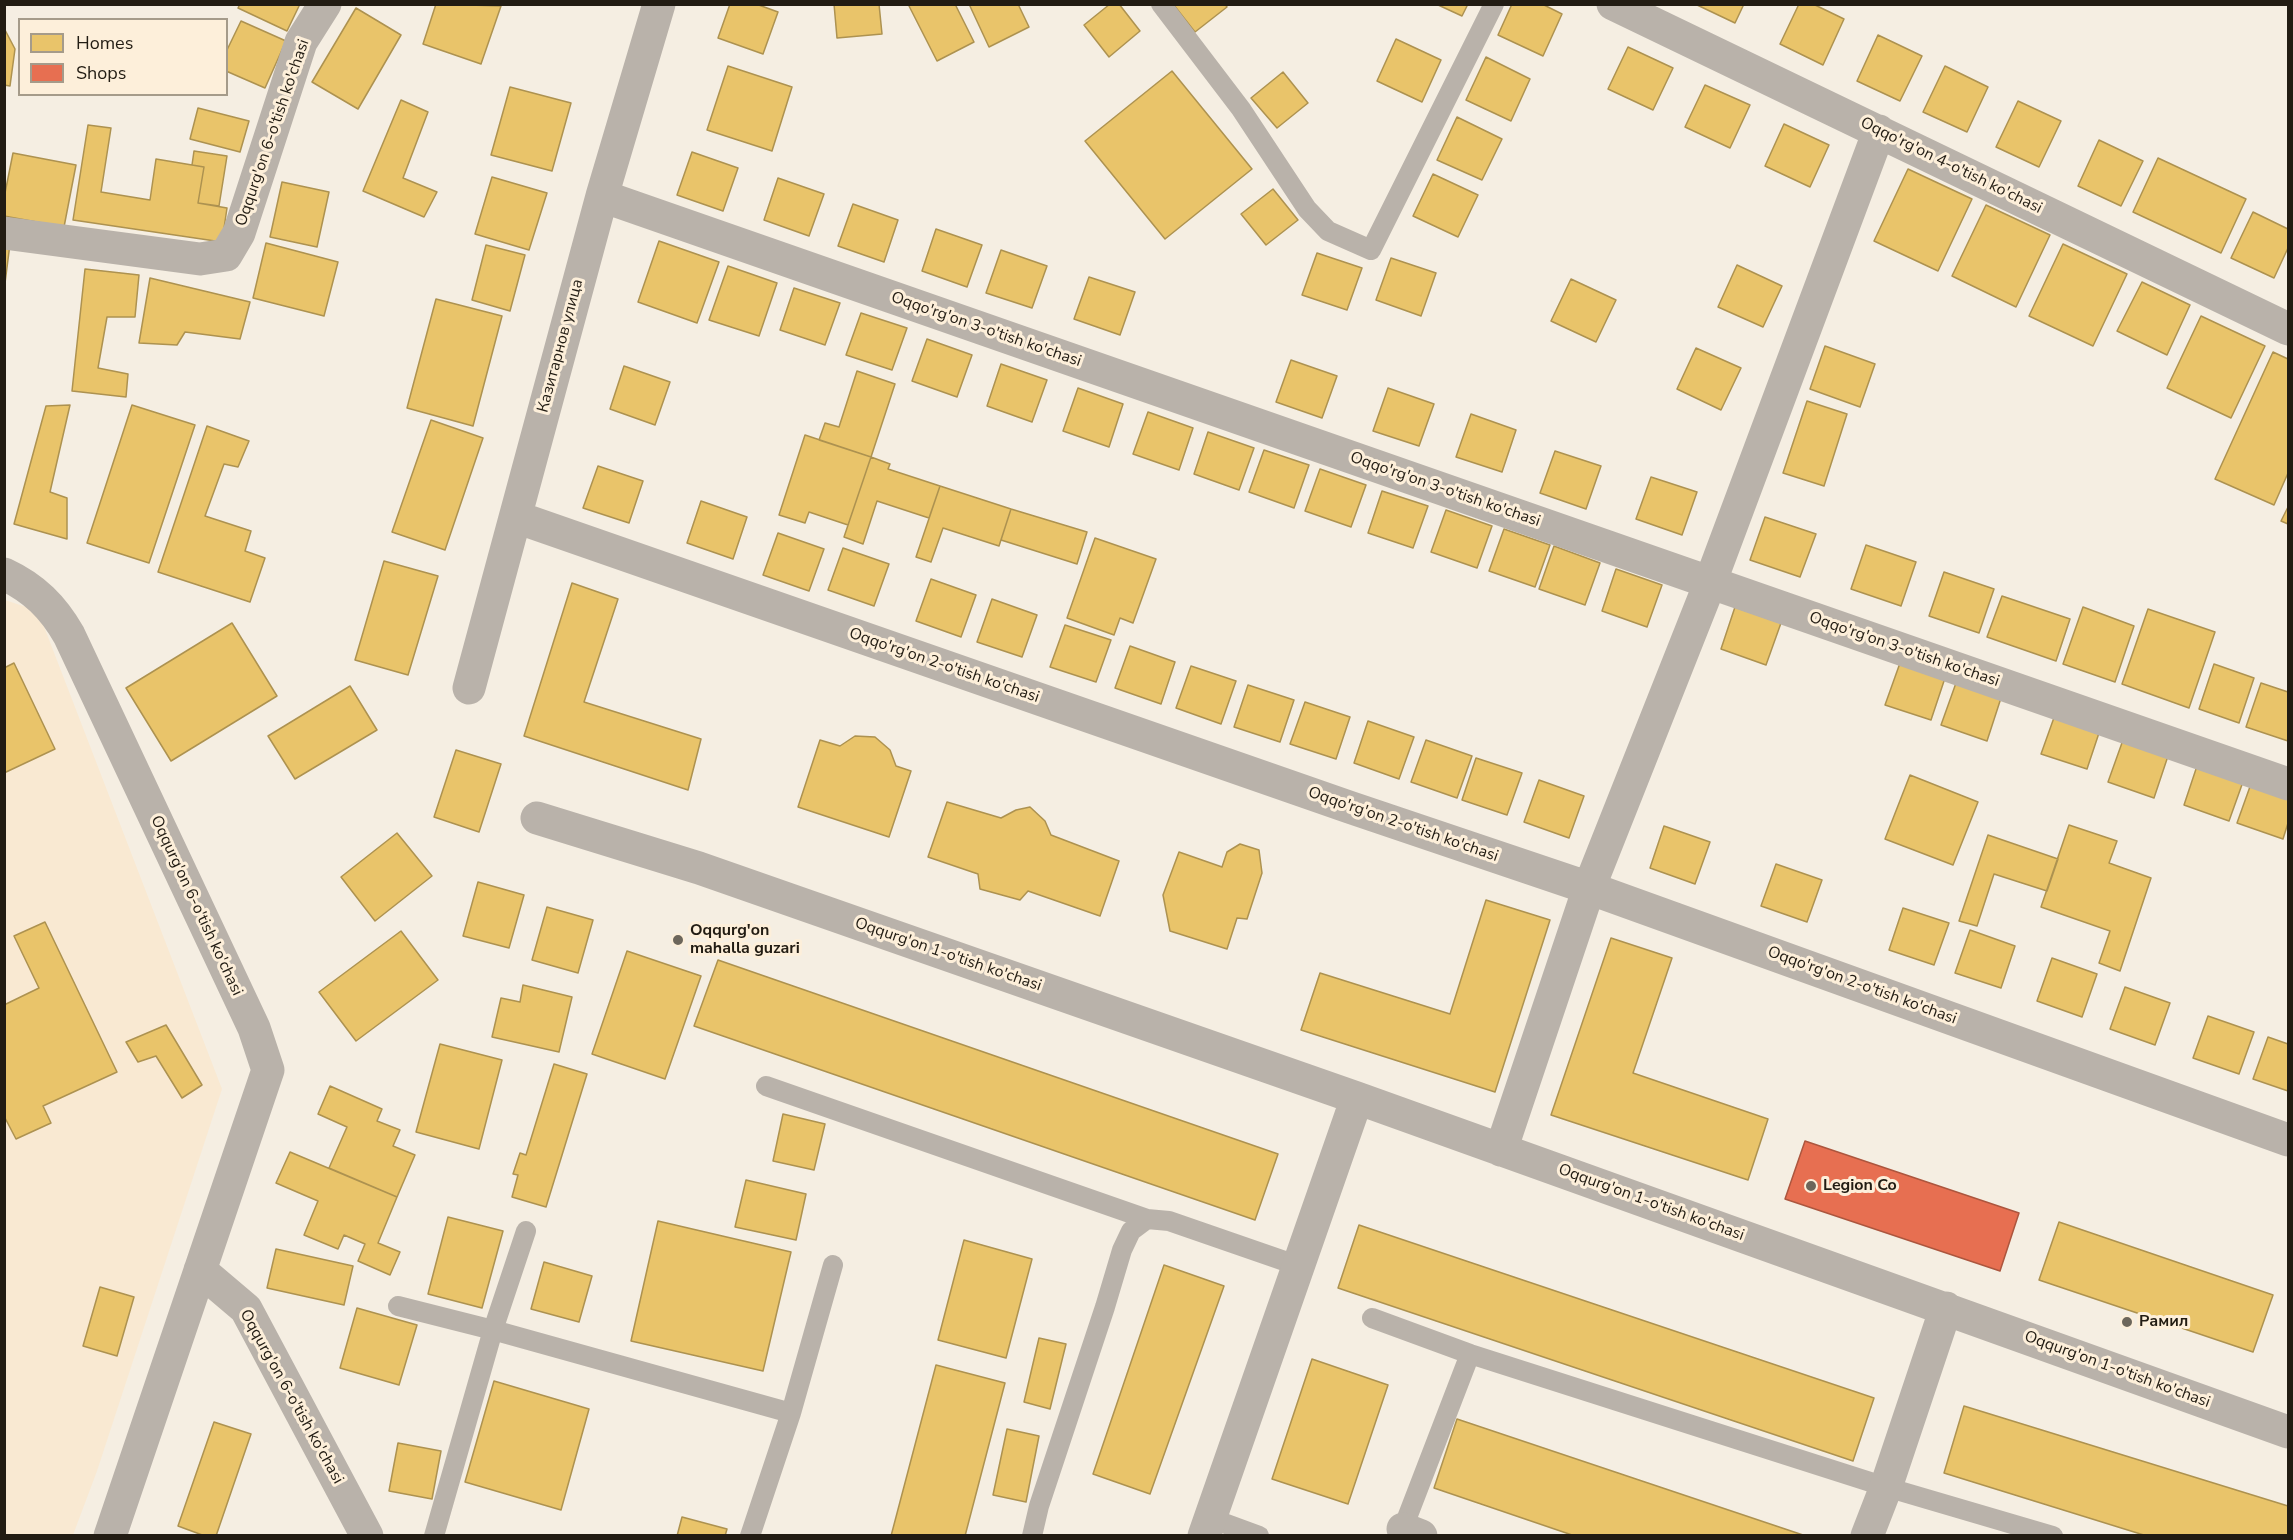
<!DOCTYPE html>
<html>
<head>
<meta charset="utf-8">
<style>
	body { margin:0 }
	#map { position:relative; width:2293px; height:1540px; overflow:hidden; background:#f5eee2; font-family:"Nunito Sans",sans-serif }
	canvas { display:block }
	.frame { position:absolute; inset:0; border:6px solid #221c13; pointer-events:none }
	.legend { position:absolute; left:18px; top:18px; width:210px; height:78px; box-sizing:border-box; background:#fdefda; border:2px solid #a59b8a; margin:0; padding:8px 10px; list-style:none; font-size:18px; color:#221c13 }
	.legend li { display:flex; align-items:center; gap:12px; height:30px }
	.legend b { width:30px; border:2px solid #a59b8a }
</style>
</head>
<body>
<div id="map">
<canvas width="2293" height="1540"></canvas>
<div class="frame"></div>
<ul class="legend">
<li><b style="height:16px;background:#e9c46a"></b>Homes</li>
<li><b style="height:16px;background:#e76f51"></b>Shops</li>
</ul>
</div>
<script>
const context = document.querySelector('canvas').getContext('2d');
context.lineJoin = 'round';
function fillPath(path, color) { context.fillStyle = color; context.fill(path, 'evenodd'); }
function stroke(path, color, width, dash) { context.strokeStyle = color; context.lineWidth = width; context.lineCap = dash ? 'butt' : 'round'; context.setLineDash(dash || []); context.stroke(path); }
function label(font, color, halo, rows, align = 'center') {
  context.font = font + ' "Nunito Sans",sans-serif'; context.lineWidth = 6; context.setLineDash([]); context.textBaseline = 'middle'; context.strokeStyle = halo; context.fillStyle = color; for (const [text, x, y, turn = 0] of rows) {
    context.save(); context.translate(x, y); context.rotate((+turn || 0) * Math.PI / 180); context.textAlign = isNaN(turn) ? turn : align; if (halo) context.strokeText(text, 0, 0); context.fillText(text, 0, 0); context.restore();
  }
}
const built = new Path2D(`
	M5,600l33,11 184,478 -125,382 -24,64 -68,1z`);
const homes = new Path2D(`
	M240,4h60l-13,27 -49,-23z
	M436,4l65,2 -20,58 -58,-20z
	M730,4h26l22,8 -15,42 -45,-16z
	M834,4h45l3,30 -45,4z
	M908,4h47l19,38 -37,19z
	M969,4h49l11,23 -40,20z
	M1110,4h9l21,27 -31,26 -25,-32z
	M1173,4h52l2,3 -32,25z
	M1436,4h32l-6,12z
	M1512,4h30l20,10 -19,42 -45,-21z
	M1695,4h49l-9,19z
	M1799,4h14l31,15 -21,46 -43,-21z
	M356,8l45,27 -43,74 -46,-27z
	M241,21l45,20 -21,47 -39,-17v-19z
	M4,28l11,21 -5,37 -6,-1z
	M1878,35l44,21 -22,45 -43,-20z
	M1396,39l45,21 -19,42 -45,-21z
	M1628,47l45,21 -20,42 -45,-21z
	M1486,57l44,22 -19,42 -45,-21z
	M728,66l64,21 -20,64 -65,-21z
	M1945,66l43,21 -21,45 -44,-20z
	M1172,71l80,98 -87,70 -80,-98z
	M1283,72l25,31 -31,25 -26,-30z
	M1705,85l45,20 -20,43 -45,-21z
	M510,87l61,16 -19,68 -61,-16z
	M401,100l27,12 -25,66 34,14 -13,25 -61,-26z
	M2018,101l43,20 -22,46 -43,-20z
	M198,108l51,13 -9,31 -50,-13z
	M1457,117l45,22 -20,41 -45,-20z
	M1784,124l45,21 -19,42 -45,-21z
	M88,125l23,3 -10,64 49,8 6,-41 48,8 -6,36 29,5 -5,34 -149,-22z
	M2099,140l44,21 -22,45 -43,-20z
	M194,151l33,5 -8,50 -21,-3 6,-36 -12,-2z
	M692,152l46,16 -15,43 -46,-16z
	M13,153l63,12 -12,62 -60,-11v-18z
	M2158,158l88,41 -25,54 -88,-41z
	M1908,169l64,30 -34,72 -64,-30z
	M1433,174l45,21 -20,42 -45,-21z
	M492,177l55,16 -18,57 -54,-16z
	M778,178l46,16 -15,42 -45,-16z
	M282,182l47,10 -12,55 -47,-10z
	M1273,189l25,31 -32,25 -25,-31z
	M853,204l45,16 -14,42 -46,-16z
	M1986,205l64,30 -34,72 -64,-31z
	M2253,212l35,17v19l-14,30 -43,-20z
	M936,229l46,16 -15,42 -45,-16z
	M4,235l7,1 -7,55z
	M659,241l60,21 -22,61 -59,-21z
	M266,243l72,19 -14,54 -71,-18z
	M2063,244l64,30 -34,72 -64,-30z
	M486,245l39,10 -15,56 -38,-11z
	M1001,250l46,16 -15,42 -46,-15z
	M1317,253l45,15 -15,42 -45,-15z
	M1391,258l45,15 -15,43 -45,-16z
	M1737,265l45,21 -19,41 -45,-20z
	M728,266l49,17 -18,53 -50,-16z
	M85,269l54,6 -4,42h-28l-9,51 30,6 -2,23 -54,-6z
	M1089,277l46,15 -15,43 -46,-16z
	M150,278l100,24 -10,37 -55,-7 -8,13 -38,-2z
	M1571,279l45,21 -20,42 -45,-21z
	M2142,282l48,23 -23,50 -50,-24z
	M794,288l46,15 -15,42 -45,-15z
	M436,299l66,17 -29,110 -66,-18z
	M861,313l46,15 -15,42 -46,-15z
	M2201,316l64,30 -34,72 -64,-30z
	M927,339l45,16 -15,42 -45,-16z
	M1825,346l50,18 -15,43 -50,-18z
	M1696,348l45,20 -20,42 -44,-21z
	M2273,352l15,7v114l-14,32 -59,-26z
	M1291,360l46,16 -15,42 -46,-16z
	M1001,364l46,16 -15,42 -45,-16z
	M624,366l46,16 -15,43 -45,-16z
	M857,371l38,13 -24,73 -52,-17 6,-17 14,4z
	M1078,388l45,16 -14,43 -46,-16z
	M1388,388l46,16 -15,42 -46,-15z
	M1807,401l40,13 -23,72 -41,-13z
	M70,405l-20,87 17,6v41l-53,-15 32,-118z
	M132,405l63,20 -46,138 -62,-20z
	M1148,412l45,16 -14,42 -46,-16z
	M1471,414l45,16 -14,42 -46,-15z
	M431,420l52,18 -38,112 -53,-18z
	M207,426l42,15 -11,26 -14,-3 -19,52 46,15 -6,20 20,7 -15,44 -92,-30z
	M1208,432l46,16 -15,42 -45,-16z
	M805,435l66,22 -23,68 -39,-13 -4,11 -26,-8z
	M1264,450l45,15 -15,43 -45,-16z
	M1555,451l46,15 -15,43 -46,-16z
	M871,457l19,7 -2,5 52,17 -11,32 -52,-17 -14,43 -19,-7z
	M598,466l45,15 -14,42 -46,-15z
	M1320,469l46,16 -15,42 -46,-16z
	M1651,477l46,15 -15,43 -46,-16z
	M940,486l71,23 -12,37 -56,-18 -12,34 -15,-5z
	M1382,491l46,15 -15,42 -45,-15z
	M701,501l46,16 -14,42 -46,-16z
	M2288,507v17l-7,-3z
	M1011,509l76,23 -10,32 -76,-24z
	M1446,510l46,16 -15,42 -46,-16z
	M1765,517l51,17 -16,43 -50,-17z
	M1504,529l46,16 -15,42 -46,-16z
	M778,533l46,16 -15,42 -46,-16z
	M1095,538l61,21 -23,64 -13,-5 -6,17 -47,-17z
	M1866,545l50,17 -15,44 -50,-17z
	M1554,546l46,17 -15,42 -46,-16z
	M843,548l46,16 -15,42 -46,-16z
	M384,561l54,15 -30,99 -53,-15z
	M1616,569l46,16 -15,42 -45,-16z
	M1944,572l50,17 -15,44 -50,-17z
	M931,579l45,16 -15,42 -45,-16z
	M572,583l46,16 -34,103 117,37 -13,51 -164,-54z
	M2002,596l68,23 -14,42 -69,-24z
	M992,599l45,16 -15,42 -45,-15z
	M1735,607l46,16 -15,42 -45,-16z
	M2083,607l51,19 -19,56 -52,-18z
	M2148,609l67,23 -26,76 -67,-24z
	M232,623l45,73 -106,65 -45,-73z
	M1065,625l46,15 -15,42 -46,-15z
	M1130,646l45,16 -14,42 -46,-16z
	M14,663l41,86 -51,24v-105z
	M1900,663l45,15 -14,42 -46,-15z
	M2214,664l40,14 -15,45 -40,-14z
	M1191,666l45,15 -15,43 -45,-16z
	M1956,683l45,15 -14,43 -46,-16z
	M2261,683l27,9v49l-42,-14z
	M1248,685l46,15 -14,42 -46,-15z
	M350,686l27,44 -82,49 -27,-43z
	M1305,702l45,15 -14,42 -46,-15z
	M2056,712l45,15 -14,42 -46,-15z
	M1368,721l46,16 -15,42 -45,-16z
	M855,736l20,1 15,13 6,16 15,5 -22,66 -91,-30 22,-67 20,6z
	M1426,740l46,16 -15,42 -46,-16z
	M2123,740l45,16 -14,42 -46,-16z
	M456,750l45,14 -22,68 -45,-15z
	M1476,758l46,15 -15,42 -45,-15z
	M2198,763l46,16 -15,42 -45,-16z
	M1910,775l68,27 -25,63 -68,-26z
	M1539,780l45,16 -15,42 -45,-16z
	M2252,781l36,13v29l-5,16 -46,-16z
	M947,802l54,16 15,-8 14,-3 15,14 6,14 68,26 -19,55 -72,-25 -8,9 -40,-11 -2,-15 -50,-17z
	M2069,825l48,16 -8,22 42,15 -31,93 -21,-8 11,-32 -69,-24z
	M1664,826l46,16 -15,42 -45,-16z
	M397,833l35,43 -57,45 -34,-44z
	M1988,835l70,24 -11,32 -53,-17 -17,52 -18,-5z
	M1240,844l19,6 3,23 -15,46 -10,-1 -10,31 -57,-18 -7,-36 16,-43 43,15 5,-15z
	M1776,864l46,16 -15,42 -46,-16z
	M478,882l46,13 -15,53 -46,-12z
	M1486,900l64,20 -55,172 -194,-62 19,-57 130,41z
	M547,907l46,13 -15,53 -46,-13z
	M1903,908l46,15 -15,42 -45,-15z
	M45,922l72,150 -74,34 8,17 -35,16 -12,-23v-111l35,-17 -25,-52z
	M1970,930l45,16 -14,42 -46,-15z
	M401,931l37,49 -82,61 -37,-49z
	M1611,938l61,20 -39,115 135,46 -20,61 -197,-65z
	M627,951l74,25 -36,103 -73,-25z
	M2052,958l45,16 -15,43 -45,-16z
	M718,960l560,194 -23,66 -561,-194z
	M523,985l49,12 -13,55 -67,-15 9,-39 19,4z
	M2125,987l45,16 -15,42 -45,-16z
	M2208,1016l46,16 -15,42 -46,-16z
	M166,1025l36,60 -20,13 -26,-42 -18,6 -12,-20z
	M2268,1037l20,7v47l-35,-12z
	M440,1044l62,16 -23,89 -63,-17z
	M554,1064l33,10 -41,133 -34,-10 6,-22 -5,-1 7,-21 6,2z
	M330,1086l52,23 -5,12 23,9 -7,16 22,9 -18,42 -68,-29 18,-41 -29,-13z
	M783,1114l42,10 -11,46 -41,-9z
	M290,1152l107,45 -19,46 22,9 -10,23 -32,-14 7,-17 -21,-9 -6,14 -34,-14 14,-34 -42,-18z
	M746,1180l60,14 -10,46 -61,-13z
	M448,1217l55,14 -21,77 -54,-14z
	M658,1221l133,31 -28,119 -132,-30z
	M2059,1222l214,73 -20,57 -214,-72z
	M1359,1225l515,173 -21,63 -515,-173z
	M964,1240l68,19 -26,99 -68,-18z
	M276,1249l77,17 -9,39 -77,-17z
	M544,1262l48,14 -13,46 -48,-13z
	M1164,1265l60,21 -74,208 -57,-20z
	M100,1287l34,10 -17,59 -34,-10z
	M357,1308l60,17 -18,60 -59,-17z
	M1039,1338l27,6 -16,65 -26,-7z
	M1312,1359l76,26 -40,119 -76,-25z
	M936,1365l69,18 -40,153h-74z
	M494,1381l95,28 -28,101 -96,-28z
	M1964,1406l324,100v30h-141l-203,-63z
	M1457,1419l349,117h-231l-141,-48z
	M214,1422l37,12 -35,102h-11l-27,-10z
	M1007,1429l32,7 -13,66 -33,-7z
	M398,1443l43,8 -9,48 -43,-8z
	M682,1517l45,12 -2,7h-48z`);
const shops = new Path2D(`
	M1805,1141l214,72 -19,58 -215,-72z`);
const service = new Path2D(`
	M1161,4l80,105 66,100 21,22 43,19 123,-246
	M766,1086l381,133
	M398,1306l95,24 298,83
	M1372,1318l98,36
	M1210,1518l49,18
	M434,1536l59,-206 33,-99
	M750,1536l41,-123 42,-148
	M1032,1536l7,-30 66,-199 17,-57 9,-19 16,-12 22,2 130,45
	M1400,1536l70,-182 416,133 167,49`);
const minor = new Path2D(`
	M1613,4l675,325
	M602,196l1686,588
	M4,233l196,26 26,-4 13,-22 62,-191 24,-38
	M516,517l833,290 240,81 699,252
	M4,574c30,14 49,33 65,61l185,393 14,42 -158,466
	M469,688l133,-492 57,-192
	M537,818l162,50 658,230 931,334
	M1501,1150l88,-262 121,-305 169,-452
	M200,1270l46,39 121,227
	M1403,1529l18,7
	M1204,1536l153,-438
	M1867,1536l19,-49 60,-179`);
const markers = [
	[678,940,6,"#6c665b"],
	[1811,1186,6,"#6c665b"],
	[2127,1322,6,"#6c665b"]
];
const streetNames = [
	["Oqqurg'on 6-o'tish ko'chasi",273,133,-71],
	["Oqqo'rg'on 4-o'tish ko'chasi",1951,166,26],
	["Oqqo'rg'on 3-o'tish ko'chasi",986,330,19],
	["Казитарнов улица",561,346,-75],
	["Oqqo'rg'on 3-o'tish ko'chasi",1445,490,19],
	["Oqqo'rg'on 3-o'tish ko'chasi",1904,650,19],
	["Oqqo'rg'on 2-o'tish ko'chasi",944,666,19],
	["Oqqo'rg'on 2-o'tish ko'chasi",1403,825,19],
	["Oqqurg'on 6-o'tish ko'chasi",196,906,65],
	["Oqqurg'on 1-o'tish ko'chasi",948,955,19],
	["Oqqo'rg'on 2-o'tish ko'chasi",1862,986,20],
	["Oqqurg'on 1-o'tish ko'chasi",1651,1203,20],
	["Oqqurg'on 1-o'tish ko'chasi",2117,1370,20],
	["Oqqurg'on 6-o'tish ko'chasi",291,1397,61]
];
const poiNames = [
	["Oqqurg'on",690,931],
	["mahalla guzari",690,949],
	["Legion Co",1823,1186],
	["Рамил",2139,1322]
];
fillPath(built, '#f9e9d2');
fillPath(homes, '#e9c46a');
stroke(homes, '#ad9250', 1.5);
fillPath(shops, '#e76f51');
stroke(shops, '#ac563e', 1.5);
stroke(service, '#b9b2aa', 20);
stroke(minor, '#b9b2aa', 33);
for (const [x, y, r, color] of markers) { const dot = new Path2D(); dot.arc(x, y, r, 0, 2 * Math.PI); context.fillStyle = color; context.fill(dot); stroke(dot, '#fdefda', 2); }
label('16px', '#221c13', '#fdefda', streetNames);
label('bold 16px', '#221c13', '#fdefda', poiNames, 'left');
</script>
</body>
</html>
